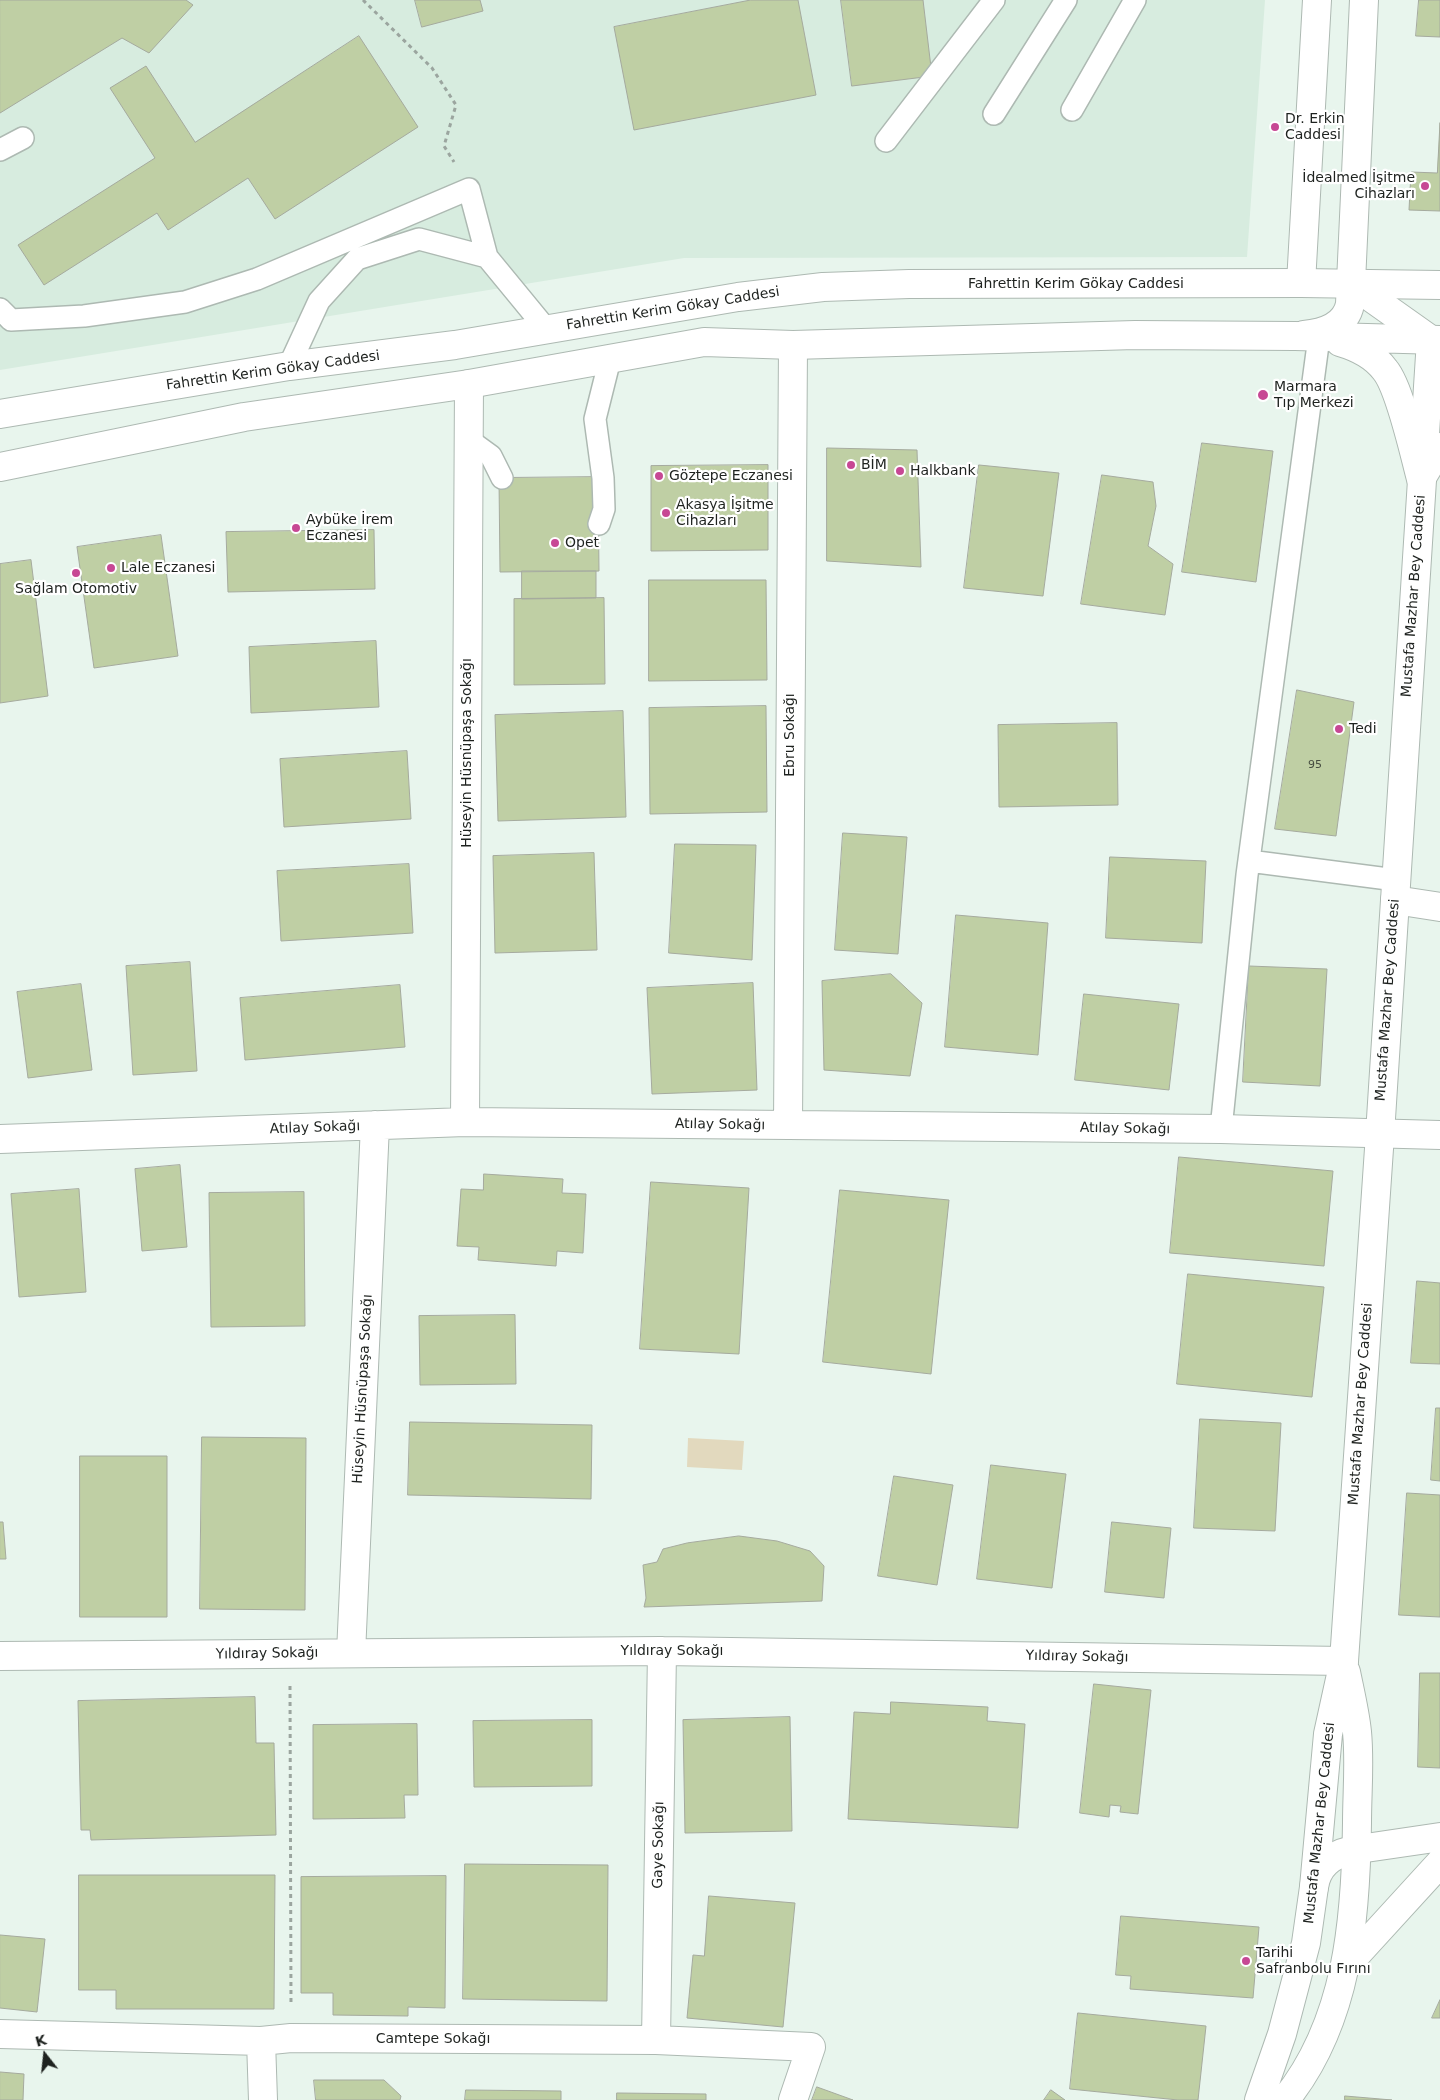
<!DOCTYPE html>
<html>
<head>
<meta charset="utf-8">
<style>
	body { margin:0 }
	#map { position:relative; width:1440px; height:2100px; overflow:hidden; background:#e8f5ed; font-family:"DejaVu Sans",sans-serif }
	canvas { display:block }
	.north { position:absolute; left:20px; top:2030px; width:50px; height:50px; -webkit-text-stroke:4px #fff; paint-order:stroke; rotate:344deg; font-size:14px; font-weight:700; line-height:20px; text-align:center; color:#1e221f }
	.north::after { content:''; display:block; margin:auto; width:18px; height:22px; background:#1e221f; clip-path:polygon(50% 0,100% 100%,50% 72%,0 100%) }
</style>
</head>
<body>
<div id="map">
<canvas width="1440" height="2100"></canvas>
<div class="north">K</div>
</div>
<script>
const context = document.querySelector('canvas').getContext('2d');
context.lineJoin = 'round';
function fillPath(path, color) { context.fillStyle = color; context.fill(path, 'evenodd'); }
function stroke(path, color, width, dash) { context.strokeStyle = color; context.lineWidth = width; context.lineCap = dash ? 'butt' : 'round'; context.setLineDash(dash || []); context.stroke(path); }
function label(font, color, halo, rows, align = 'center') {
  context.font = font + ' "DejaVu Sans",sans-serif'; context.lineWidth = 4.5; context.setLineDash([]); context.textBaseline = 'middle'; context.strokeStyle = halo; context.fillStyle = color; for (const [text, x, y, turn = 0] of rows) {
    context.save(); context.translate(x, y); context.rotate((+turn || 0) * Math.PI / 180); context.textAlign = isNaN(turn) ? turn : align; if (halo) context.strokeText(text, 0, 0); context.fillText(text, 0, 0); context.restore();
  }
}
const built = new Path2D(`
	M0,0h1265l-18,257 -563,1 -684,112z`);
const green = new Path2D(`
	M688,1438l56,3 -2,29 -55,-3z`);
const building = new Path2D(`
	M0,0h186l7,5 -44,48 -27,-15 -122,75z
	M415,0h65l3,11 -61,16z
	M751,0h47l18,95 -182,35 -20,-103z
	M841,0h82l9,76 -80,10z
	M1419,0h21v37l-24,-1z
	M359,36l59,91 -143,92 -27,-41 -80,52 -11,-17 -113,72 -26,-40 137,-87 -45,-70 36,-22 49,76z
	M1440,123v88l-31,-1 2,-38 26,1z
	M1202,443l71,8 -17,131 -74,-10z
	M827,448l90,2 4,117 -94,-6z
	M768,465v85l-117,1v-85z
	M979,465l80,8 -16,123 -79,-8z
	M1102,475l51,7 3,24 -8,40 25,18 -8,51 -84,-11z
	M598,477l1,94 -99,1 -1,-94z
	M374,530l1,59 -147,3 -2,-60z
	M161,535l17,121 -84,12 -17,-121z
	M31,560l17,136 -48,7v-139z
	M522,571h74v27l-74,1z
	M649,580h117l1,100 -118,1z
	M604,598l1,86 -91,1v-86z
	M376,641l3,66 -128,6 -2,-66z
	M1297,690l57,12 -18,134 -61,-7z
	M766,706l1,106 -117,2 -1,-106z
	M623,711l3,106 -128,4 -3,-106z
	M1117,723l1,82 -119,2 -1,-82z
	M407,751l4,68 -127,8 -4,-68z
	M843,833l64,4 -9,117 -63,-4z
	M675,844l81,1 -4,115 -83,-7z
	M594,853l3,97 -102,3 -2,-97z
	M1110,857l96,4 -4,82 -96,-5z
	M409,864l4,69 -132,8 -4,-70z
	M956,915l92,8 -10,132 -93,-8z
	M190,962l7,109 -64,4 -7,-109z
	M1249,966l78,3 -7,117 -77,-4z
	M891,974l31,29 -12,73 -86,-6 -2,-89z
	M753,983l4,107 -105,4 -5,-106z
	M81,984l11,86 -64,8 -11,-86z
	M400,985l5,62 -160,13 -5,-62z
	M1084,994l95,10 -10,86 -94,-10z
	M1179,1157l154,14 -9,95 -154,-13z
	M180,1165l7,82 -45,4 -7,-82z
	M484,1174l79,5 -1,14 24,1 -3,59 -26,-2 -1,15 -78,-6 1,-13 -22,-1 4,-57 22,1z
	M651,1182l98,6 -10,166 -99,-5z
	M79,1189l7,103 -67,5 -8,-103z
	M840,1190l109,10 -18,174 -108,-12z
	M304,1192l1,134 -94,1 -2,-134z
	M1188,1274l136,13 -12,110 -135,-13z
	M1417,1281l23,2v81l-29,-1z
	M515,1315l1,69 -96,1 -1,-69z
	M1436,1408h4v73l-9,-1z
	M1200,1419l81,4 -6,108 -81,-3z
	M410,1422l182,3 -1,74 -183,-4z
	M202,1437l104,1 -1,172 -105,-1z
	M80,1456h87v161h-87z
	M991,1465l75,9 -14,114 -75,-9z
	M894,1476l59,9 -16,100 -59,-9z
	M1407,1493l33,2v122l-41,-2z
	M0,1522h3l3,37h-6z
	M1112,1522l59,6 -7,70 -59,-6z
	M739,1536l38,5 33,10 14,15 -2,35 -178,6 2,-9 -3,-33 14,-3 6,-13 24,-6z
	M1420,1673h20v95l-22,-1z
	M1094,1684l57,6 -13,124 -18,-2 1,-6 -11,-1 -1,12 -29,-4z
	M255,1697l1,46h18l2,92 -185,5 -1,-10h-9l-3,-129z
	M891,1702l97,5 -1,14 38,3 -7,104 -170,-9 6,-107 36,2z
	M790,1717l2,114 -107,2 -2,-113z
	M592,1720v66l-118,1 -1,-66z
	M417,1724l1,71h-14l1,23 -92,1v-94z
	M465,1864l143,1 -1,136 -144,-2z
	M79,1875h196l-1,134h-158v-19h-37z
	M446,1876l-1,132 -37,-1v9l-75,-1v-22h-32v-116z
	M709,1896l86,7 -12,124 -96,-9 6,-63 11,1z
	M1121,1916l138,11 -6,71 -123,-9 1,-13 -15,-1z
	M0,1935l45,4 -8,73 -37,-4z
	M1440,2000v18h-8z
	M1078,2013l128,13 -8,74h-20l-108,-11z
	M0,2072l24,2 -1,26h-23z
	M314,2080h70l17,16 -1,4h-84z
	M817,2087l36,13h-41z
	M466,2090l95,1v9h-96z
	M1051,2090l14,10h-21z
	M617,2093l89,1v6h-89z
	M1345,2096l47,4h-47z`);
const path = new Path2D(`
	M363,0l69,68 24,37 -12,41 10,16
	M290,1686l1,319`);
const service = new Path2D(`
	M1072,110l63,-110
	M994,114l72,-114
	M886,141l108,-141
	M0,150l23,-12
	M0,309l11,11 73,-4 101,-14 72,-23 212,-90 18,68
	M289,366l30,-65 38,-42 62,-20 68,18 60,73
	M469,440l22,16 11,22
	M599,524l5,-15 -1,-31 -8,-59 15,-60
	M1249,861l147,19
	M1221,1129l26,-254 72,-538`);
const minor = new Path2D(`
	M1395,900l45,7
	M465,1122l4,-738
	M788,1125l5,-780
	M0,1139l465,-17 756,7 219,6
	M351,1653l24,-528
	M0,1656l662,-5 682,10
	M1314,1887c3,-21 17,-32 38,-37l88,-13
	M1345,1967l95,-104
	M0,2034l261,7 30,-3 365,2 155,7 -18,53
	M656,2040l6,-389
	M261,2041l2,59`);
const tertiary = new Path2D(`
	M1301,283l16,-283
	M1304,335c20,-2 42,-9 46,-31l14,-304`);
const secondary = new Path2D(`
	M1259,2100l23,-66 24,-91 8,-56 14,-153 16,-73 36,-527 51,-794 -79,-56
	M1285,2100c63,-78 71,-181 72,-277 0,-30 3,-61 0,-91 -2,-20 -7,-40 -11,-60`);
const primary = new Path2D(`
	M1340,342c17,5 34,13 45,28 15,18 29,83 36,109
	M0,414l289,-48 166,-21 283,-48 85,-10 86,-3 392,-1 139,2
	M0,467l244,-50 225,-33 235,-42 89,3 342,-10 160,1 145,4
	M1421,479l19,-32`);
const markers = [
	[1275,127,5,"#c74894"],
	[1425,186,5,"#c74894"],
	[1263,395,6,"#c74894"],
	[851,465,5,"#c74894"],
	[900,471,5,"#c74894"],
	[659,476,5,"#c74894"],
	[666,513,5,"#c74894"],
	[296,528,5,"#c74894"],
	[555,543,5,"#c74894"],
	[111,568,5,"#c74894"],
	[76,573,5,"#c74894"],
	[1339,729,5,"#c74894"],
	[1246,1961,5,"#c74894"]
];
const numberNames = [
	["95",1315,765]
];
const poiNames = [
	["Dr. Erkin",1285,119],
	["Caddesi",1285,135],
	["İdealmed İşitme",1415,178,"right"],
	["Cihazları",1415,194,"right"],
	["Marmara",1274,387],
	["Tıp Merkezi",1274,403],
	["BİM",861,465],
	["Halkbank",910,471],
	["Göztepe Eczanesi",669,476],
	["Akasya İşitme",676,505],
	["Cihazları",676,521],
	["Aybüke İrem",306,520],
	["Eczanesi",306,536],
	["Opet",565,543],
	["Lale Eczanesi",121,568],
	["Sağlam Otomotiv",76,589,"center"],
	["Tedi",1349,729],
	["Tarihi",1256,1953],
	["Safranbolu Fırını",1256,1969]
];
const streetNames = [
	["Fahrettin Kerim Gökay Caddesi",1076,284],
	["Fahrettin Kerim Gökay Caddesi",673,309,-9],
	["Fahrettin Kerim Gökay Caddesi",273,371,-8],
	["Mustafa Mazhar Bey Caddesi",1414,596,-86],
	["Ebru Sokağı",790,735,-90],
	["Hüseyin Hüsnüpaşa Sokağı",467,753,-90],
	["Mustafa Mazhar Bey Caddesi",1388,1000,-86],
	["Atılay Sokağı",720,1125,1],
	["Atılay Sokağı",315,1128,-2],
	["Atılay Sokağı",1125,1129,1],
	["Hüseyin Hüsnüpaşa Sokağı",363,1389,-87],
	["Mustafa Mazhar Bey Caddesi",1361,1404,-86],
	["Yıldıray Sokağı",672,1651],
	["Yıldıray Sokağı",267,1654,-1],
	["Yıldıray Sokağı",1077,1657,1],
	["Mustafa Mazhar Bey Caddesi",1320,1823,-84],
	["Gaye Sokağı",659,1845,-89],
	["Camtepe Sokağı",433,2039]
];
fillPath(built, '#d7ecdf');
fillPath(green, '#e2d9be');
fillPath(building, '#bfcfa4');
stroke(building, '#a5aa9e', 1);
stroke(service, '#adb9b2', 24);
stroke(minor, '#adb9b2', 30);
stroke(tertiary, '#adb9b2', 30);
stroke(secondary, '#adb9b2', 30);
stroke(primary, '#adb9b2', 30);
stroke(path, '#9ba59f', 3, [4, 4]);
stroke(service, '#fff', 21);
stroke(minor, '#fff', 28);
stroke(tertiary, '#fff', 28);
stroke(secondary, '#fff', 28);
stroke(primary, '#fff', 28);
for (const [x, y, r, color] of markers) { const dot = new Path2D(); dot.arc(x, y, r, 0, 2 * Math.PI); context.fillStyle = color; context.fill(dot); stroke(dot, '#fff', 2); }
label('11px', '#464d40', null, numberNames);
label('14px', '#1e221f', '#fff', poiNames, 'left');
label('14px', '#1e221f', '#fff', streetNames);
</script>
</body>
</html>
